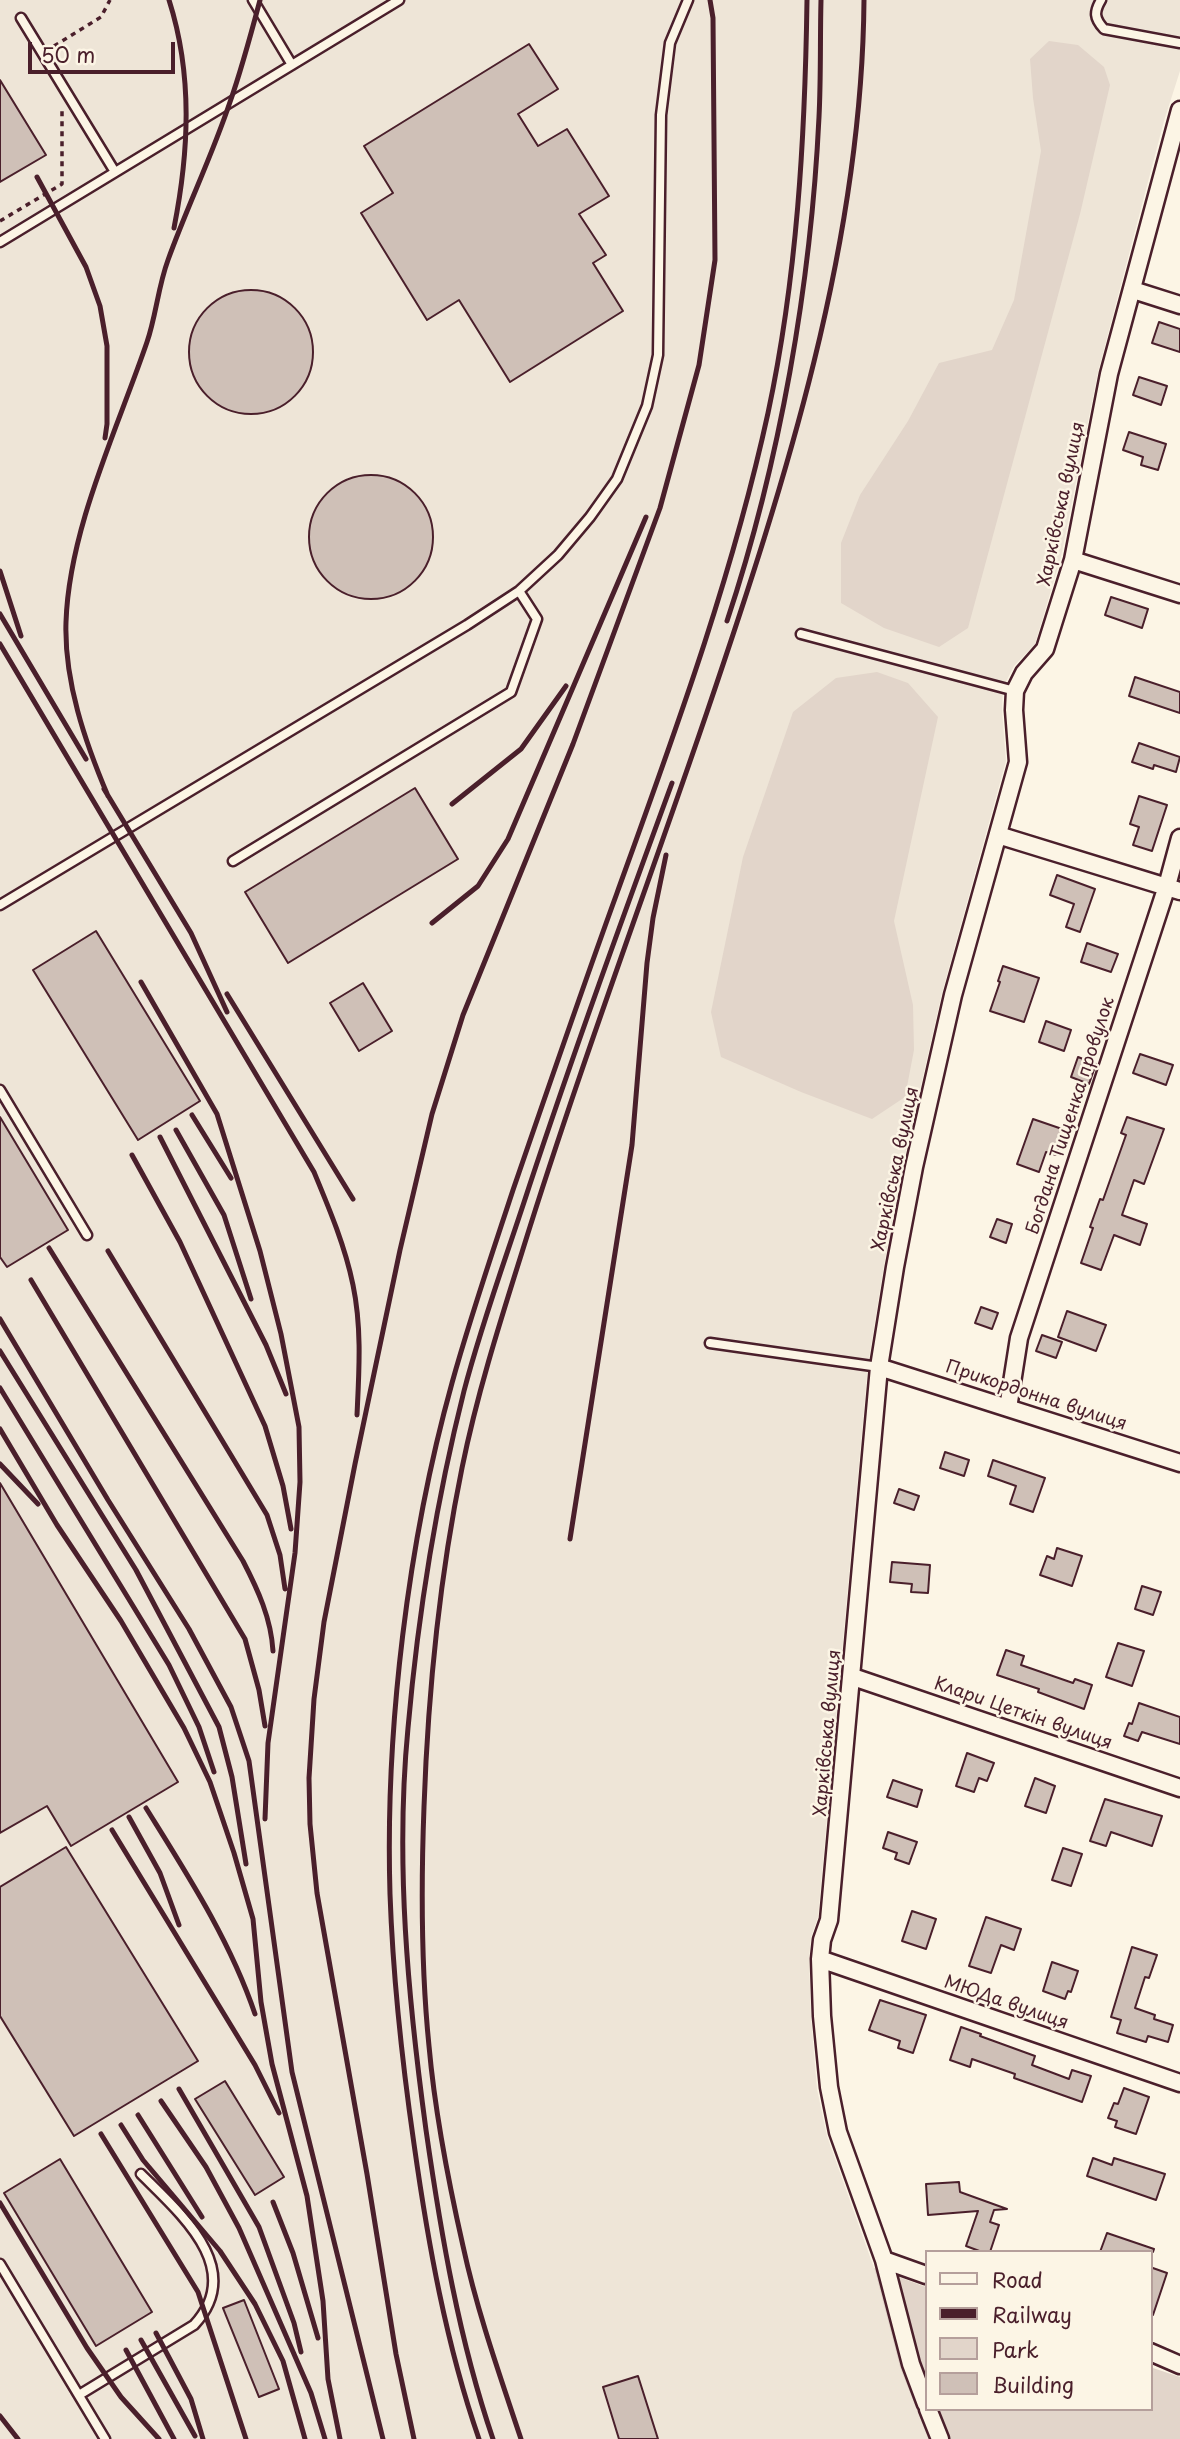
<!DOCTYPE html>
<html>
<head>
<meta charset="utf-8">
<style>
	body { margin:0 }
	#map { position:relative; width:1180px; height:2439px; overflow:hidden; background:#fcf5e5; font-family:"Playpen Sans",sans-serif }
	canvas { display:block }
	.legend { position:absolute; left:925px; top:2250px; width:228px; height:161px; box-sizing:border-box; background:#fcf5e5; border:2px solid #b59f9b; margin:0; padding:9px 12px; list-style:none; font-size:21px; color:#4a1f2b }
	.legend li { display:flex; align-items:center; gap:14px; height:35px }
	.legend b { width:35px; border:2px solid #b59f9b }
	.scale { position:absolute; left:28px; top:42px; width:147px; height:32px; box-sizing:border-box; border:4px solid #4a1f2b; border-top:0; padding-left:9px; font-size:21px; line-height:24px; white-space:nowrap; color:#4a1f2b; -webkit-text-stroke:5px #fcf5e5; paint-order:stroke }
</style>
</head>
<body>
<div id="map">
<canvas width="1180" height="2439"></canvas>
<ul class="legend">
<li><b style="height:9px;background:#fcf5e5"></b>Road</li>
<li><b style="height:9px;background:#4a1f2b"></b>Railway</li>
<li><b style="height:19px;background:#e2d5ca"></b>Park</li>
<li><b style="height:19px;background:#cfc0b7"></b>Building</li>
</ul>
<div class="scale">50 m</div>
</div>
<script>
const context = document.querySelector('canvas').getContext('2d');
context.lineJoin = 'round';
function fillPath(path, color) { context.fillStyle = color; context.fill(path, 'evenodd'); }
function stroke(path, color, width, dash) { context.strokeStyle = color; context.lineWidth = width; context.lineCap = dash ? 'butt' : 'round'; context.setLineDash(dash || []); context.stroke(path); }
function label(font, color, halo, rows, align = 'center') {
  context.font = font + ' "Playpen Sans",sans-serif'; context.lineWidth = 5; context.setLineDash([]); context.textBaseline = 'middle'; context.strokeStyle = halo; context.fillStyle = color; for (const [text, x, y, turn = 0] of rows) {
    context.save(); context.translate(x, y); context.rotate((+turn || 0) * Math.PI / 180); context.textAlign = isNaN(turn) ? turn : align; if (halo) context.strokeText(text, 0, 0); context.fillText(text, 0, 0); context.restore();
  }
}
const built = new Path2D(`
	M0,0h1180v71l-16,50 -66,251 -37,185 -26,87 -21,22 -11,22 -1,22 4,51 -64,232 -39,171 -19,101 -16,100 -50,552 -7,20 -2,21 2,59 6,72 10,47 47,132 26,100 28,71h-928z`);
const green = new Path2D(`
	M1049,41l29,4 26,22 6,18 -30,129 -112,414 -29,19 -55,-19 -43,-25v-60l19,-48 48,-74 31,-58 53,-13 22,-50 27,-149 -8,-53 -3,-39z
	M877,672l31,11 30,34 -44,204 19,84 1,45 -9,47 -33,22 -71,-27 -80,-35 -10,-45 32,-155 50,-145 43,-34z
	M874,2268l52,19v122h224v-42l30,10v62h-252l-28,-71z`);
const building = new Path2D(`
	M529,44l29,45 -40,25 20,32 29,-17 42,67 -30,18 27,41 -13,8 30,48 -113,71 -51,-82 -32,20 -66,-107 32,-20 -29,-47z
	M0,80l46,75 -46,27z
	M189 352a62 62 0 1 1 124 0a62 62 0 1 1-124 0Z
	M1159,322l21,7v23l-28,-9z
	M1139,377l28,9 -6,19 -28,-10z
	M1129,432l37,12 -8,26 -17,-5 2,-8 -20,-7z
	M309 537a62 62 0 1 1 124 0a62 62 0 1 1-124 0Z
	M1111,597l37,12 -6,19 -37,-13z
	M1135,677l45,15v21l-51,-17z
	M1139,743l41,14 -4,15 -22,-7 -1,4 -21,-7z
	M415,788l43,71 -170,104 -43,-71z
	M1139,796l28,9 -15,46 -19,-6 6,-18 -9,-3z
	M1057,875l38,14 -15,43 -14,-5 8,-23 -24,-9z
	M96,931l104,170 -62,39 -105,-170z
	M1087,943l31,11 -7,18 -30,-10z
	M1003,966l36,12 -15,44 -34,-11 10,-29 -2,-1z
	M363,983l29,48 -33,20 -29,-48z
	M1046,1021l25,9 -7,21 -25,-9z
	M1140,1054l33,11 -7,20 -33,-12z
	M1078,1057l18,7 -7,20 -18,-7z
	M0,1117l68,113 -61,37 -7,-10z
	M1127,1117l37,12 -20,55 -10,-4 -12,35 25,9 -7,21 -26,-10 -13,35 -20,-7 12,-35 -3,-1 10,-28 3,1 23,-65 -5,-2z
	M1033,1119l32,11 -9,25 -10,-3 -7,20 -22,-8z
	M997,1219l15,5 -6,19 -16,-6z
	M981,1307l17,6 -6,16 -17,-6z
	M1067,1311l39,14 -10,26 -38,-14z
	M1042,1335l20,7 -6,16 -20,-7z
	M945,1452l24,8 -5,16 -24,-8z
	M993,1460l52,18 -12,34 -23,-8 6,-18 -28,-10z
	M0,1483l178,299 -107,64 -24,-40 -47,27z
	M899,1489l20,7 -5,14 -20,-7z
	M1057,1548l25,8 -10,30 -32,-11 7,-19 7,3z
	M892,1562l38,3 -2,28 -17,-1 1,-8 -22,-2z
	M1142,1586l19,6 -8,23 -18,-6z
	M1118,1643l26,8 -12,35 -26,-9z
	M1006,1650l18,6 -3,9 52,18 2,-4 17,6 -8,24 -46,-17 1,-3 -42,-14z
	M1139,1703l41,14v27l-38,-12 -4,9 -14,-5 5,-13 3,1z
	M967,1753l27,10 -7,18 -8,-3 -5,14 -18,-6z
	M1035,1778l20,8 -9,27 -21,-7z
	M893,1780l29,10 -5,17 -30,-10z
	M1105,1799l57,17 -10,30 -41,-14 -5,14 -16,-5z
	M888,1832l29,10 -8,22 -14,-5 2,-6 -14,-5z
	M66,1847l132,214 -124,75 -74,-120v-129z
	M1063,1848l19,6 -11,32 -19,-6z
	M912,1911l24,8 -10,30 -24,-8z
	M986,1917l35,12 -7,21 -13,-5 -10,28 -22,-7z
	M1132,1947l25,8 -8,23 -4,-1 -10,31 20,7 -1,4 19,6 -5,17 -20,-6 -2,6 -29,-9 4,-13 -10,-3z
	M1052,1962l26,9 -7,21 -3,-1 -3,8 -22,-8z
	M880,2000l46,15 -13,38 -15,-5 2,-7 -31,-11z
	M961,2027l20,7 -1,2 55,20 -3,9 37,14 3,-9 19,6 -9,26 -68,-24 1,-4 -43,-15 -2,8 -20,-7z
	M225,2081l59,96 -29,18 -60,-96z
	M1124,2088l25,9 -13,37 -21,-7 2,-6 -9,-3 6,-15 4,1z
	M1093,2158l19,7 2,-7 51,16 -9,26 -69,-24z
	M60,2159l92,153 -56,34 -92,-153z
	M959,2182l1,10 47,17 -13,1 -4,12 9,3 -9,27h-8l-16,-6 12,-35 -50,4 -2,-31z
	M1107,2233l47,16 -1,3h-53z
	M1150,2267l17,6 -14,42 -3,-1z
	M244,2300l35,89 -20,8 -36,-89z
	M638,2376l20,63h-39l-16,-52z`);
const path = new Path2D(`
	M54,46l47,-29 9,-17
	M0,221l62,-37v-73`);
const lane = new Path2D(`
	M253,0l39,65
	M1101,0c-7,12 -7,18 3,29l76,14
	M21,18l94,154
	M0,242l399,-242
	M801,634l214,57
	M233,861l278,-169 26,-73 -18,-28
	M0,905l467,-280 52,-34 39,-36 32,-38 27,-38 30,-73 11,-51 3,-240 9,-72 18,-43
	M0,1090l87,145
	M710,1343l169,24
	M0,2264l105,175
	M79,2395l115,-70c52,-56 -13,-111 -53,-151`);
const street = new Path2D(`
	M1133,290l47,15
	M1073,560l107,34
	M998,835l182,56
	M879,1367l301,96
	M1008,1408l11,-70 148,-452 13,-48
	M853,1677l327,111
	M820,1959l360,124
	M884,2260l42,15
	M1150,2352l30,13
	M926,2404l-15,-40 -27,-104 -46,-128 -9,-45 -7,-71 -2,-57 2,-19 7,-20 50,-553 16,-100 19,-100 39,-172 65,-233 -4,-52 1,-19 9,-18 21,-24 28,-89 36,-186 71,-264
	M928,2409l12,30`);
const rail = new Path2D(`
	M169,0c24,75 20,152 5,228
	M37,177l49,90 14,39 7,40v78l-2,14
	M0,571l21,65
	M0,614l86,145
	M727,621c53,-159 84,-337 92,-504 2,-39 1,-78 2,-117
	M0,644l314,528c15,36 31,74 39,113 9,43 6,87 4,130
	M104,789l87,144 36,79
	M108,796c-23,-54 -44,-115 -42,-174 3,-93 51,-192 81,-280 9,-26 11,-55 21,-82 19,-53 44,-104 62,-158 12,-34 21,-68 30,-102
	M452,804l69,-55 45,-63
	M432,923l46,-37 30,-47 138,-322
	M141,982l76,132 43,137 21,83 18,93 1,55 -5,71 -27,190 -3,76
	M227,994l126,205
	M192,1115l39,63
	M176,1130l48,85 27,84
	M160,1137l106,208 20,49
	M132,1155l48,87 85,184 18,60 8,43
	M49,1248l194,313c15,29 28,57 30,90
	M108,1251l159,264 13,40 5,34
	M31,1280l214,359 14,51 6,36
	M0,1319l108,181 81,129 42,78 18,54 43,311 91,367
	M0,1351l136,219 83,157 13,50 14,87
	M0,1388l169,277 30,62 15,45
	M0,1429l57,96 64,96 63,107 26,54 24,71 19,66 8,83 11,62 35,132 16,105 5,78 12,60
	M0,1464l38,40
	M570,1539l62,-394 15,-182 6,-45 13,-63
	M146,1808c41,66 84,132 109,206
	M129,1817l31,56 19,52
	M112,1830l143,235 24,48
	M179,2089l80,138 35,96 7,29
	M161,2101l45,66 33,61 72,165 14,46
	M138,2115l64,102
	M121,2125l22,35 77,91 35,53 28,57 22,78
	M101,2134l97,158 48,147
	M273,2202l20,51 25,85
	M0,2203l87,145 34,49 38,42
	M156,2333l35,66 12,40
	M141,2340l54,96
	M126,2350l48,89
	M0,2416l18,23
	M414,2439l-18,-85 -29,-180 -50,-281 -7,-69 -1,-46 5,-79 10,-77 31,-158 45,-214 32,-136 31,-99 110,-271 87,-236 39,-143 16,-105 -2,-242 -3,-18
	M479,2439c-33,-95 -51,-196 -65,-295 -12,-83 -21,-166 -24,-250 -5,-165 18,-353 62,-511 18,-65 40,-129 61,-193 34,-99 68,-198 104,-297 57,-158 115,-315 151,-480 29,-136 37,-274 39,-413
	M493,2439c-34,-99 -52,-205 -67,-309 -18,-132 -31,-268 -18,-402 10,-113 28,-226 56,-337 18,-69 43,-136 65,-204 45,-136 94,-270 143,-404
	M521,2439c-21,-63 -44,-128 -58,-193 -15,-66 -28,-133 -34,-200 -8,-79 -8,-160 -5,-239 4,-114 15,-227 38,-339 15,-74 38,-146 61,-219 56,-180 123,-358 184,-537 78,-230 155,-467 157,-712`);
const streetNames = [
	["Харківська вулиця",1062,504,-78],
	["Богдана Тищенка провулок",1071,1116,-72],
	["Харківська вулиця",896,1169,-78],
	["Прикордонна вулиця",1036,1396,18],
	["Клари Цеткін вулиця",1023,1714,19],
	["Харківська вулиця",828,1733,-85],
	["МЮДа вулиця",1006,2003,19]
];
fillPath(built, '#eee5d7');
fillPath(green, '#e2d5ca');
fillPath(building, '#cfc0b7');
stroke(building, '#4a1f2b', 2);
stroke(lane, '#4a1f2b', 13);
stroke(street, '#4a1f2b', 21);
stroke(path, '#4a1f2b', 3.5, [5, 5]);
stroke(lane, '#fcf5e5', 8);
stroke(street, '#fcf5e5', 16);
stroke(rail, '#4a1f2b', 5);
label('18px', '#4a1f2b', '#fcf5e5', streetNames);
</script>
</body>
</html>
